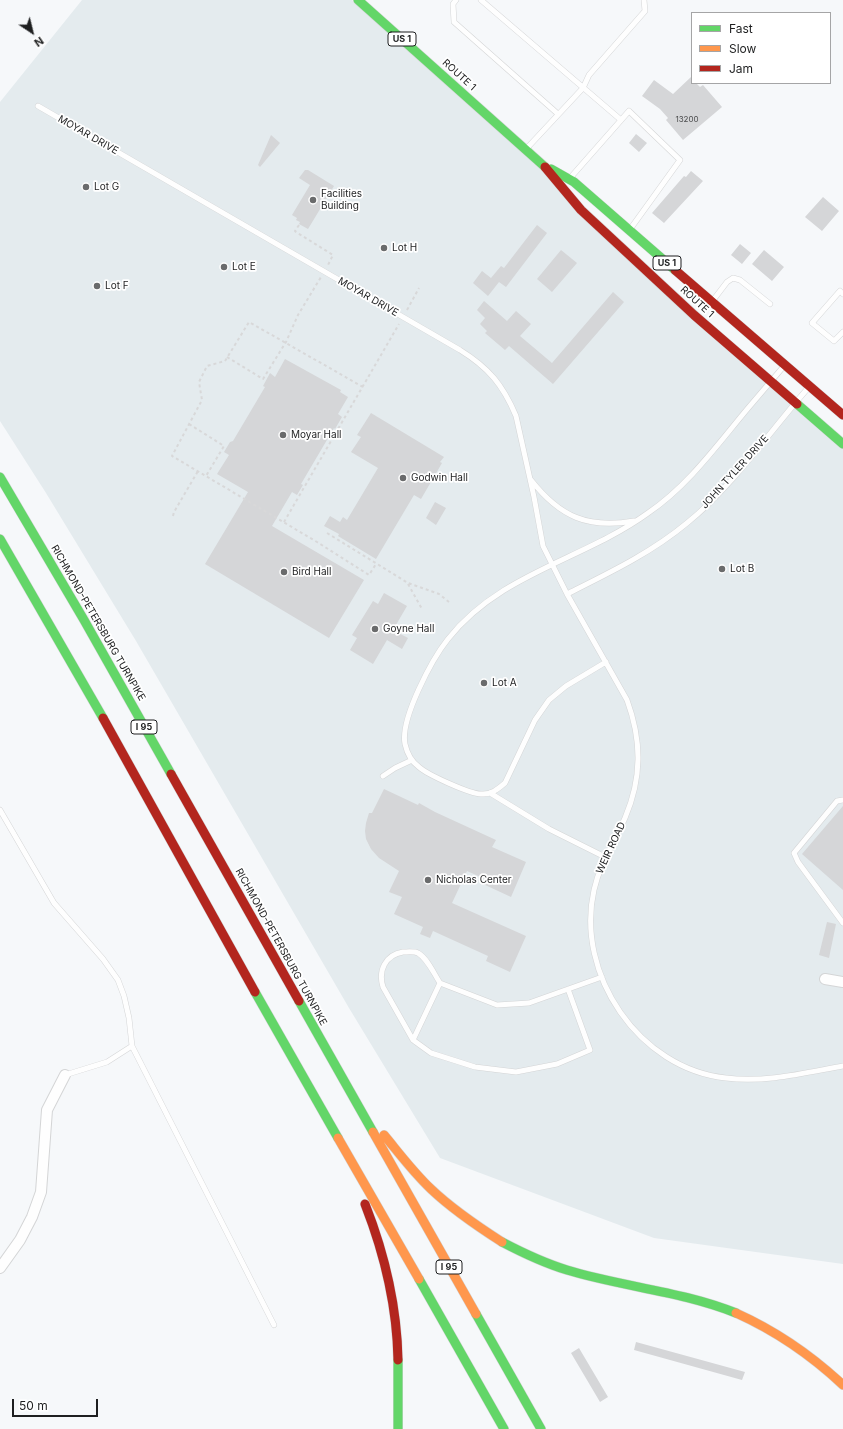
<!DOCTYPE html>
<html>
<head>
<meta charset="utf-8">
<style>
	body { margin:0 }
	#map { position:relative; width:843px; height:1429px; overflow:hidden; background:#f6f8fa; font-family:Inter,sans-serif }
	canvas { display:block }
	.legend { position:absolute; left:691px; top:12px; width:140px; height:72px; box-sizing:border-box; background:#fff; border:1px solid #a5a5a6; margin:0; padding:5px 7px; list-style:none; font-size:12px; color:#1e1f20 }
	.legend li { display:flex; align-items:center; gap:8px; height:20px }
	.legend b { width:20px; border:1px solid #a5a5a6 }
	.north { position:absolute; left:12px; top:12px; width:40px; height:40px; -webkit-text-stroke:3px #fff; paint-order:stroke; rotate:145deg; font-size:11px; font-weight:700; line-height:16px; text-align:center; color:#1e1f20 }
	.north::after { content:''; display:block; margin:auto; width:14px; height:18px; background:#1e1f20; clip-path:polygon(50% 0,100% 100%,50% 72%,0 100%) }
	.scale { position:absolute; left:12px; top:1399px; width:86px; height:18px; box-sizing:border-box; border:2px solid #1e1f20; border-top:0; padding-left:5px; font-size:12px; line-height:14px; white-space:nowrap; color:#1e1f20; -webkit-text-stroke:3px #fff; paint-order:stroke }
</style>
</head>
<body>
<div id="map">
<canvas width="843" height="1429"></canvas>
<ul class="legend">
<li><b style="height:5px;background:#63d668"></b>Fast</li>
<li><b style="height:5px;background:#ff974d"></b>Slow</li>
<li><b style="height:5px;background:#b3261e"></b>Jam</li>
</ul>
<div class="north">N</div>
<div class="scale">50 m</div>
</div>
<script>
const context = document.querySelector('canvas').getContext('2d');
context.lineJoin = 'round';
function fillPath(path, color) { context.fillStyle = color; context.fill(path, 'evenodd'); }
function stroke(path, color, width, dash) { context.strokeStyle = color; context.lineWidth = width; context.lineCap = dash ? 'butt' : 'round'; context.setLineDash(dash || []); context.stroke(path); }
function label(font, color, halo, rows, align = 'center') {
  context.font = font + ' Inter,sans-serif'; context.lineWidth = 3.5; context.setLineDash([]); context.textBaseline = 'middle'; context.strokeStyle = halo; context.fillStyle = color; for (const [text, x, y, turn = 0] of rows) {
    context.save(); context.translate(x, y); context.rotate((+turn || 0) * Math.PI / 180); context.textAlign = isNaN(turn) ? turn : align; if (halo) context.strokeText(text, 0, 0); context.fillText(text, 0, 0); context.restore();
  }
}
const built = new Path2D(`
	M82,0h270l491,442v822l-189,-26 -214,-80 -91,-150 -213,-367 -90,-148 -46,-72v-319z`);
const building = new Path2D(`
	M691,77l1,6h4l4,4 3,-2 19,22 -39,33 -17,-20 2,-2 -8,-9 -18,-13 12,-16 19,14z
	M636,134l11,9 -8,9 -10,-9z
	M271,135l9,8 -20,24 -2,-2z
	M305,170h3l26,16 -26,43 -9,-5 1,-2 -4,-2 1,-2 -5,-3 18,-30 -11,-7z
	M691,171l12,10 -39,42 -12,-10 32,-37 2,1z
	M823,197l16,14 -17,20 -17,-14z
	M537,225l10,8 -41,54 -7,-5 -11,14 -15,-13 9,-12 9,7 10,-12 3,2z
	M740,244l11,9 -9,11 -11,-9z
	M561,250l16,13 -25,29 -15,-13z
	M764,250l20,17 -12,14 -20,-17z
	M613,292l11,10 -71,82 -44,-38 -4,4 -20,-17 2,-2 -7,-7 5,-6 -8,-8 7,-9 23,20 9,-10 15,13 -11,12 32,27z
	M285,359l56,31 -1,2 8,5 -10,17 4,3 -7,12 -1,-1 -33,56 2,1 -6,10 -5,-3 -20,34 92,54 -35,58 -124,-74 43,-72 -31,-18 12,-19 -5,-3 6,-10 3,-1 32,-54 -2,-1 7,-13 5,4z
	M371,413l73,44 -4,5 2,1 -21,36 -7,-4 -38,64 -38,-23 1,-2 -15,-8 6,-10 10,6 3,-5 4,3 31,-52 -27,-16 10,-15 -4,-2z
	M435,502l11,6 -10,17 -10,-7z
	M384,593l23,13 -14,24 15,8 -6,11 -15,-9 -14,24 -23,-14 7,-12 -5,-3 21,-34 5,3z
	M384,789l34,16 1,-2 16,9 61,28 -4,7 34,15 -15,35 -28,-13 2,-5 -18,-8 -15,32 74,33 -16,36 -24,-11 2,-5 -55,-25 -3,7 -10,-4 3,-7 -29,-13 8,-17 -13,-5 10,-21 -20,-13 -8,-9 -5,-10 -1,-8 1,-8 3,-10h3z
	M843,806v84l-41,-36z
	M827,922l9,2 -7,34 -10,-3z
	M636,1342l109,30 -3,8 -108,-30z
	M579,1348l29,49 -8,5 -29,-49z`);
const path = new Path2D(`
	M299,225l-4,6 1,1 37,23 -5,10
	M407,310l12,-22
	M227,357l36,22 23,-37 12,-27 23,-38
	M363,387l-114,-65 -24,39 -18,5 -8,16 3,18 -30,56 145,86 52,33 7,-11
	M189,424l35,22 -18,30
	M173,516l1,-4 24,-41
	M284,522l115,-198
	M327,533l81,50 31,11 10,8
	M408,584l14,25`);
const lane = new Path2D(`
	M456,0l-3,4 1,18 104,92
	M481,0l140,120
	M38,106l422,244c29,18 43,35 56,66l18,81 9,49 24,48 60,106c15,41 15,78 -2,118 -11,25 -25,45 -31,72 -19,84 45,179 132,188 39,5 78,-5 117,-12
	M528,147l55,-59 6,-13 56,-64 -1,-11
	M571,177l58,-66 51,49 -49,68
	M843,294l-3,-3 -28,32 22,18 9,-9
	M714,299l13,-17 6,-4 7,2 30,24
	M531,480c29,37 57,49 103,41
	M567,594c42,-21 84,-41 120,-71 46,-37 83,-92 122,-136
	M606,662l-40,24 -17,14 -14,20 -30,63c-7,6 -14,12 -24,11 -11,0 -53,-19 -62,-27 -7,-5 -12,-14 -14,-23 -5,-25 27,-85 43,-105 52,-66 135,-79 200,-126 41,-28 69,-68 101,-106 11,-13 23,-27 35,-41
	M383,776l12,-8 17,-8
	M490,793l59,36 56,28
	M843,800l-6,1 -43,52 4,9 45,61
	M0,810l54,93 49,56 15,21 6,16 5,22 3,28 -25,16 -42,13
	M568,989l22,61 -33,14 -41,8 -41,-5 -44,-14 -18,-13 27,-57 57,22 32,-2 73,-26
	M413,1040l-30,-53c-5,-16 2,-32 20,-35 4,0 11,-1 15,1 10,6 16,21 22,30
	M132,1046l142,279`);
const street = new Path2D(`
	M825,979l18,3
	M0,1268l20,-28 12,-23 9,-25 6,-82 18,-35`);
const fast = new Path2D(`
	M358,0l187,167
	M551,169l23,13 101,88
	M797,404l46,40
	M0,477l84,143 87,154
	M0,539l103,179
	M255,992l83,146
	M299,1001l74,131
	M502,1242c21,11 42,21 65,28 56,17 114,21 169,43
	M419,1279l85,150
	M476,1314l65,115
	M398,1429v-69`);
const slow = new Path2D(`
	M373,1132l103,182
	M384,1135c15,18 29,37 47,54 21,20 46,37 71,53
	M338,1138l81,141
	M736,1313c40,18 75,42 107,72`);
const jam = new Path2D(`
	M545,167l36,43 113,105 103,89
	M675,270l168,145
	M103,718l152,274
	M171,774l128,227
	M365,1204c20,51 32,101 33,156`);
const markers = [
	[86,187,4,"#6a6b6c"],
	[313,200,4,"#6a6b6c"],
	[384,248,4,"#6a6b6c"],
	[224,267,4,"#6a6b6c"],
	[97,286,4,"#6a6b6c"],
	[283,435,4,"#6a6b6c"],
	[403,478,4,"#6a6b6c"],
	[722,569,4,"#6a6b6c"],
	[284,572,4,"#6a6b6c"],
	[375,629,4,"#6a6b6c"],
	[484,683,4,"#6a6b6c"],
	[428,880,4,"#6a6b6c"]
];
const numberNames = [
	["13200",687,120]
];
const shields = [
	[402,39,28],
	[667,263,28],
	[144,727,26],
	[449,1267,26]
];
const shieldNames = [
	["US 1",402,39],
	["US 1",667,263],
	["I 95",144,727],
	["I 95",449,1267]
];
const streetNames = [
	["ROUTE 1",459,75,42],
	["MOYAR DRIVE",88,135,30],
	["MOYAR DRIVE",368,297,30],
	["ROUTE 1",697,302,42],
	["JOHN TYLER DRIVE",735,472,-48],
	["RICHMOND-PETERSBURG TURNPIKE",98,623,60],
	["WEIR ROAD",611,848,-65],
	["RICHMOND-PETERSBURG TURNPIKE",281,947,61]
];
const poiNames = [
	["Lot G",94,187],
	["Facilities",321,194],
	["Building",321,206],
	["Lot H",392,248],
	["Lot E",232,267],
	["Lot F",105,286],
	["Moyar Hall",291,435],
	["Godwin Hall",411,478],
	["Lot B",730,569],
	["Bird Hall",292,572],
	["Goyne Hall",383,629],
	["Lot A",492,683],
	["Nicholas Center",436,880]
];
fillPath(built, '#e4ebee');
fillPath(building, '#d5d6d8');
stroke(lane, '#d4d5d6', 6);
stroke(street, '#d4d5d6', 12);
stroke(fast, '#d3d4d5', 10);
stroke(slow, '#d3d4d5', 10);
stroke(jam, '#d3d4d5', 10);
stroke(path, '#d8d8d9', 2, [3, 3]);
stroke(lane, '#fefefe', 5);
stroke(street, '#fefefe', 10);
stroke(fast, '#63d668', 9);
stroke(slow, '#ff974d', 9);
stroke(jam, '#b3261e', 9);
for (const [x, y, r, color] of markers) { const dot = new Path2D(); dot.arc(x, y, r, 0, 2 * Math.PI); context.fillStyle = color; context.fill(dot); stroke(dot, '#fff', 1.5); }
label('8px', '#4c4d4e', null, numberNames);
for (const [x, y, w] of shields) { const box = new Path2D(); box.roundRect(x - w / 2, y - 7, w, 14, 3); context.fillStyle = '#fff'; context.fill(box); stroke(box, '#1e1f20', 1); }
label('bold 9px', '#1e1f20', null, shieldNames);
label('10px', '#1e1f20', '#fff', streetNames);
label('10px', '#1e1f20', '#fff', poiNames, 'left');
</script>
</body>
</html>
